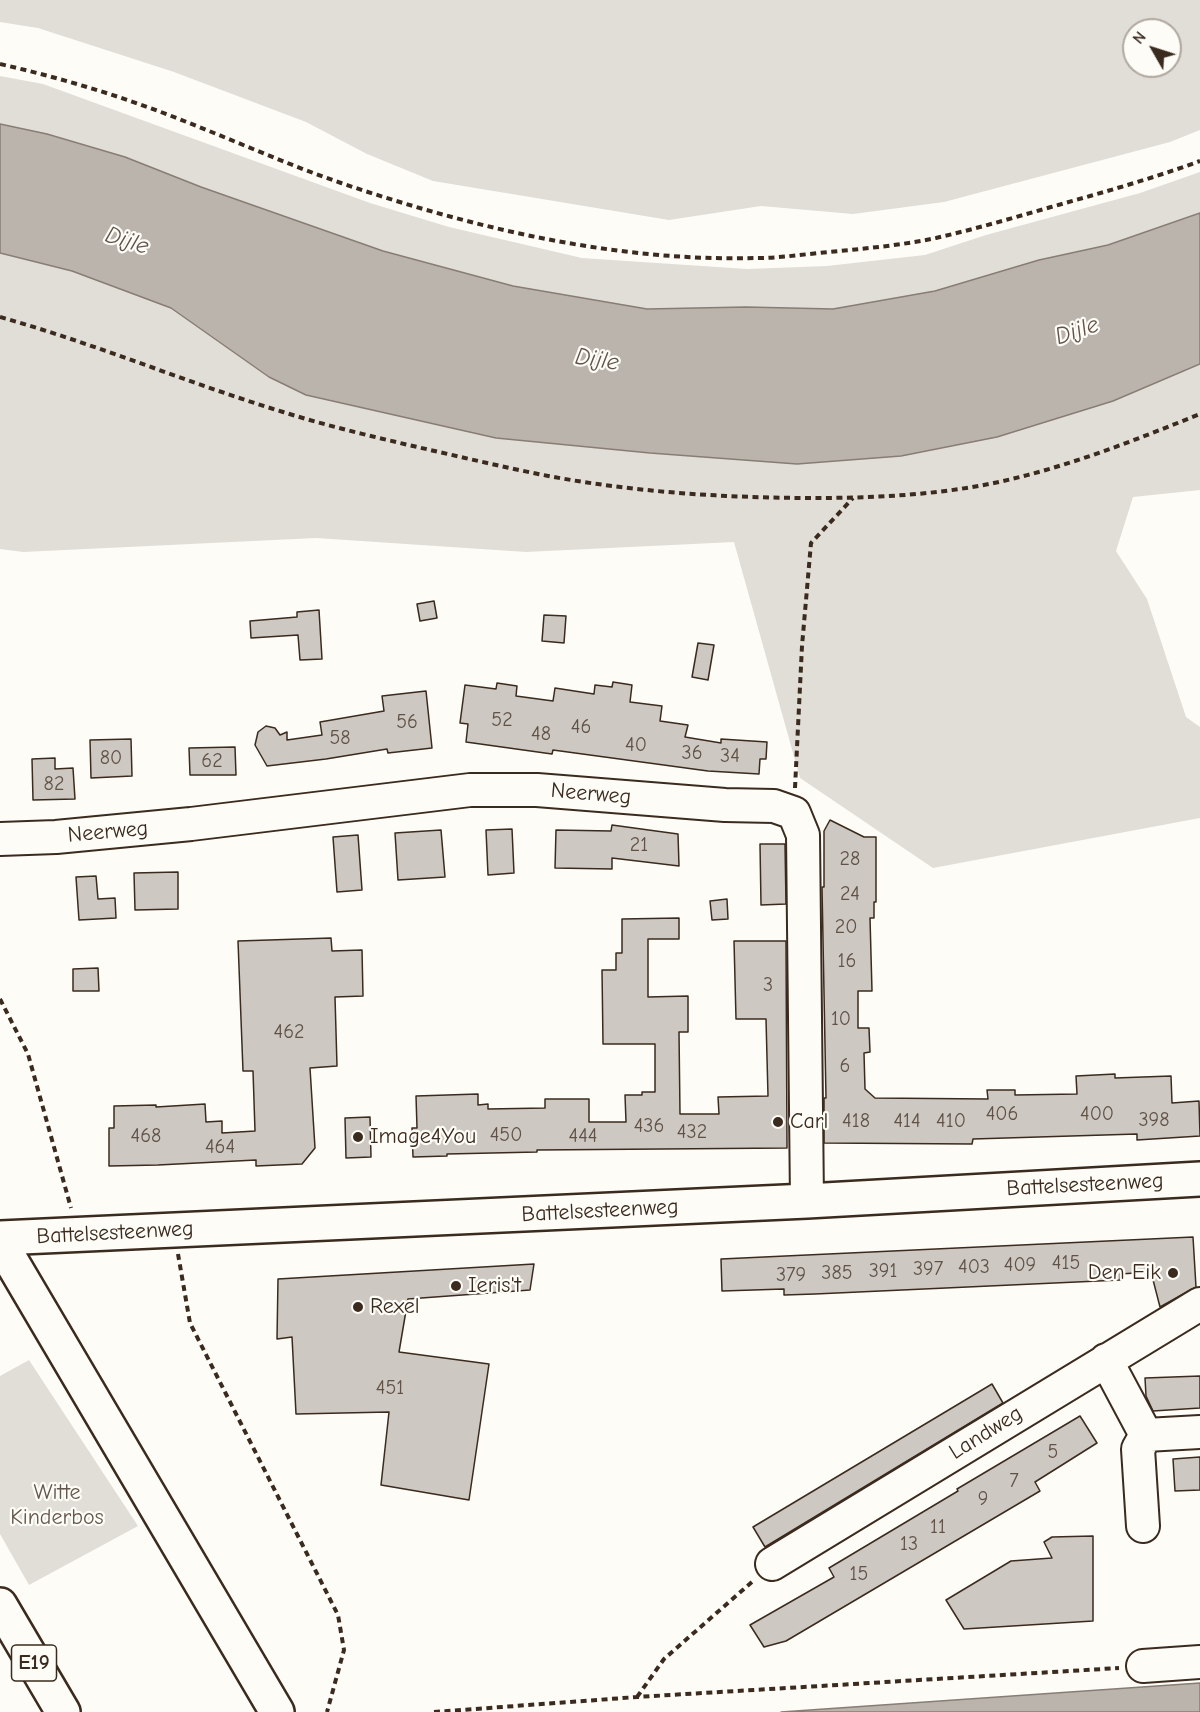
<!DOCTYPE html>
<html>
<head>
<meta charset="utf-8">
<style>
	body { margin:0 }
	#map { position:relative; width:1200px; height:1712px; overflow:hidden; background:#fdfcf7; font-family:"Comic Neue",sans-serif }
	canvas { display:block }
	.north { position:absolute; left:1122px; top:18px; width:60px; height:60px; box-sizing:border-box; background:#fdfcf7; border:2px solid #afa8a0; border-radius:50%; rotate:309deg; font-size:16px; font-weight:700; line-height:24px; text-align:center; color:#3b2a1e }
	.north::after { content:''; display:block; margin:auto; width:21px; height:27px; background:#3b2a1e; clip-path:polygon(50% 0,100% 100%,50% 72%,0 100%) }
</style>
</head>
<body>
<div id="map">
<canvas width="1200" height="1712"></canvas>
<div class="north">N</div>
</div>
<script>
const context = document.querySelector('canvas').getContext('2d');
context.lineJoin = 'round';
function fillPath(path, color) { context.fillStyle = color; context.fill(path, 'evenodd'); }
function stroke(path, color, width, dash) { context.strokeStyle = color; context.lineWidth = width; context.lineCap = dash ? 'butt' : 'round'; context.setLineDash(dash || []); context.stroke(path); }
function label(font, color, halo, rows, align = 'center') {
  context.font = font + ' "Comic Neue",sans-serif'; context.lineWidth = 4.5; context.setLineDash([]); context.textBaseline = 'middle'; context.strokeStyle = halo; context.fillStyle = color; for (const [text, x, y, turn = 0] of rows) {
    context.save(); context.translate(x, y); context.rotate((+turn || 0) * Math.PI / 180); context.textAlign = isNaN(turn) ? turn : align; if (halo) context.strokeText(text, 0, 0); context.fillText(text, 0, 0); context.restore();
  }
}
const green = new Path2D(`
	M0,0h1200v130l-30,12 -226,60 -91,12 -92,-8 -92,14 -236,-39 -66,-27 -61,-32 -132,-50 -136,-44 -38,-6zM1134,30h36v36h-36z
	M0,76l43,8 327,119 79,24 133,31 165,11 80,-3 98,-11 61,-20 154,-42 60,-21v41l-92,32 -69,15 -104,31 -102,18 -87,-2 -99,2 -134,-23 -130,-35 -182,-64 -76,-30 -78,-23 -47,-10z
	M0,253l69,16 104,40 133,86 190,43 154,15 147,11 171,-22 72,-18 73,-23 87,-37v126l-67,7 -17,54 31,48 39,118 14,10v91l-267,50 -133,-90 -66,-236 -208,10 -210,-14 -293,14 -23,-3z
	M29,1360l109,166 -109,59 -29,-51v-158z`);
const water = new Path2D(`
	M0,124l47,10 78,23 76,30 182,64 130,35 134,23 99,-2 87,2 102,-18 104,-31 69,-15 92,-32v151l-87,37 -116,36 -96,19 -104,8 -147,-11 -154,-15 -190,-43 -37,-18 -98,-69 -99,-37 -72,-18z
	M1200,1683v29h-419z`);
const building = new Path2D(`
	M434,601l3,17 -17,3 -3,-17z
	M319,610l3,49 -22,1 -2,-25 -47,3 -1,-17 47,-4v-5z
	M544,615l22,1 -2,27 -22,-2z
	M698,643l16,2 -6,35 -16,-3z
	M613,682l19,3 -2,17 32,4 -2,15 28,4 -3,12 36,6v-4l46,3 -1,17h-6l-1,15 -51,-3 -155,-21 -1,4 -86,-12 2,-18 -8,-1 5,-38 31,4 1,-6 20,3 -1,10 37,5 2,-13 39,6 1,-9 17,2z
	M426,691l6,57 -44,5 -1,-4 -61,10 -59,7 -12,-21 3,-13 8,-6 9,2 5,7 7,-3v8l35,-5 -2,-13 64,-11 -2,-15z
	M131,739l1,37 -41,2 -1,-38z
	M235,747l1,28h-46l-1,-27z
	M55,758v11l18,-1 2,31 -42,1 -1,-41z
	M830,820l34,17h12v65h-2v16h-4l2,73h-14v37h11l1,24 -6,1 1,36 10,9 113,1 -1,-9h28v5l62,-1 -1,-18 39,-2v4l56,-2 1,27 27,-2 1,35 -63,4v-6l-164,5 -1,5 -148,-1v-45h2l-4,-211h2v-56z
	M612,825l66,9 1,32 -67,-8v11l-57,-1 1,-38 55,1z
	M512,829l2,44 -26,2 -2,-45z
	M441,830l4,47 -47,3 -3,-47z
	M358,835l4,55 -25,2 -4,-55z
	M760,844h25l1,60 -25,1z
	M178,872v37l-43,1 -1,-37z
	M96,876l2,23 17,-1 1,20 -37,2 -3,-43z
	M727,899l1,20 -16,1 -2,-19z
	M679,918v21h-31v58l40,-1v36h-9l1,82h39l-1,-17 50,-1 -2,-77h-30l-2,-78h52l1,207 -250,2v2l-90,2v2l-34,1 -1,-29h5l-1,-32 62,-2v11l10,-1v5l57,-1v-9h44v23h37l-1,-27h17v-3h13v-48h-52l-1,-74h14v-17h6v-34z
	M331,938l1,13 30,-1 1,46 -28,1 2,69 -27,2 5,80 -13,16 -46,2v-6l-98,5 -49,1v-38h5v-22l42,-1v2l49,-3 1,18 16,-1v12l33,-2 -2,-60h-10l-5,-130z
	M98,968l1,23h-26v-22z
	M370,1117l1,40 -25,1 -1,-40z
	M1193,1237l3,50 -36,20 -9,-35 -31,2v6l-305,14 -31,1v-6l-62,2 -1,-32z
	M534,1264l-4,26 -122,9 -9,53 90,12 -20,136 -88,-15 8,-73 -93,2 -4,-77 -15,2 1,-60z
	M1200,1376v32l-47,3 -7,-15 -1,-18z
	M992,1384l11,19 -238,144 -12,-20z
	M1080,1416l17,27 -62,39 5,9 -254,150 -22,6 -14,-22 84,-48 -5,-9 129,-77 -1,-2z
	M1200,1457v33l-25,1 -2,-32z
	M1093,1536v85l-129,8 -18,-29 65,-39 41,-3 -8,-16 8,-5z`);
const path = new Path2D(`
	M0,64c61,14 121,32 179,55 54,21 107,45 162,64 132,45 275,79 416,75 21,0 41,-3 62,-5 40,-4 79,-7 117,-15 39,-9 77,-20 115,-31 50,-14 100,-28 149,-46
	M0,317c96,27 188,66 283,95 51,16 104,28 156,40 35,8 69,16 104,23 89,17 181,23 272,23 59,0 120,-3 179,-15 71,-15 139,-42 206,-69
	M795,788l7,-142 9,-103 42,-45
	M0,999l28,55 43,154
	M178,1254l12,69 148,292 6,35 -17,62
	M637,1697l27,-38 89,-78
	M434,1712l203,-15 482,-29`);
const minor = new Path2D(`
	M0,839l56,-2 135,-13 279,-34h67l188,15 49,1 20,7 9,22 4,366
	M1106,1360l40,75 54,-3
	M1143,1526l-5,-77 8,-14
	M772,1564l428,-260
	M1143,1666l57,-4`);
const major = new Path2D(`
	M0,1238l807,-37 393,-22`);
const highway = new Path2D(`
	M0,1242l277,470
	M0,1605l63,107`);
const markers = [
	[778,1122,6,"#3b2a1e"],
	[358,1137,6,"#3b2a1e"],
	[1173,1273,6,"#3b2a1e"],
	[456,1286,6,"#3b2a1e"],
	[358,1307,6,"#3b2a1e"]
];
const numberNames = [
	["52",502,720],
	["56",407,722],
	["46",581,727],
	["48",541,734],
	["58",340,738],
	["40",636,745],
	["36",692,753],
	["34",730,756],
	["80",111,758],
	["62",212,761],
	["82",54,784],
	["21",639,845],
	["28",850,859],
	["24",850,894],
	["20",846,927],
	["16",847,961],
	["3",768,985],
	["10",841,1019],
	["462",289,1032],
	["6",845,1066],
	["406",1002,1114],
	["400",1097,1114],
	["398",1154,1120],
	["418",856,1121],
	["414",907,1121],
	["410",951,1121],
	["436",649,1126],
	["432",692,1132],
	["450",506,1135],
	["468",146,1136],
	["444",583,1136],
	["464",220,1147],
	["415",1066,1263],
	["409",1020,1265],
	["403",974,1267],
	["397",928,1269],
	["391",883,1271],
	["385",837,1273],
	["379",791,1275],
	["451",390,1388],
	["5",1053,1452],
	["7",1014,1481],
	["9",983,1499],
	["11",938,1527],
	["13",909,1544],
	["15",859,1574]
];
const shields = [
	[34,1663,45]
];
const shieldNames = [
	["E19",34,1663]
];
const streetNames = [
	["Neerweg",591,794,5],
	["Neerweg",108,832,-5],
	["Battelsesteenweg",1085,1185,-3],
	["Battelsesteenweg",600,1211,-3],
	["Battelsesteenweg",115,1233,-3],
	["Landweg",986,1433,-32]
];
const poiNames = [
	["Carl",790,1122],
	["Image4You",370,1137],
	["Den Eik",1161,1273,"right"],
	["Ieris't",468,1286],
	["Rexel",370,1307]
];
const parkNames = [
	["Witte",57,1493],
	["Kinderbos",57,1518]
];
const waterNames = [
	["Dijle",127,241,18],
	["Dijle",1077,331,-19],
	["Dijle",597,360,9]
];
fillPath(green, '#e1ded7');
fillPath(water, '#bbb4ad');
stroke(water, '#887d74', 1.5);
fillPath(building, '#cdc8c2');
stroke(building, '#3b2a1e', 1.5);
stroke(minor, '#3b2a1e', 36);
stroke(major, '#3b2a1e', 38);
stroke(highway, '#3b2a1e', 38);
stroke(path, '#3b2a1e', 4, [6, 4.5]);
stroke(minor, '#fdfcf7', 32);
stroke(major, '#fdfcf7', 33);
stroke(highway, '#fdfcf7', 33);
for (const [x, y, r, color] of markers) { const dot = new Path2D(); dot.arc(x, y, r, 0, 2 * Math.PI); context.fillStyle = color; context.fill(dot); stroke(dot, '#fdfcf7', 2); }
label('20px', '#605247', null, numberNames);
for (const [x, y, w] of shields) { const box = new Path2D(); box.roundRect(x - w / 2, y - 18, w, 36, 4.5); context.fillStyle = '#fdfcf7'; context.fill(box); stroke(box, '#3b2a1e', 1.5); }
label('bold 21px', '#3b2a1e', null, shieldNames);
label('22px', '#3b2a1e', '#fdfcf7', streetNames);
label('22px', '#3b2a1e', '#fdfcf7', poiNames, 'left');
label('22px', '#64574c', '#fdfcf7', parkNames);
label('italic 24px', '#615349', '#fdfcf7', waterNames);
</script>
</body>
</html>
